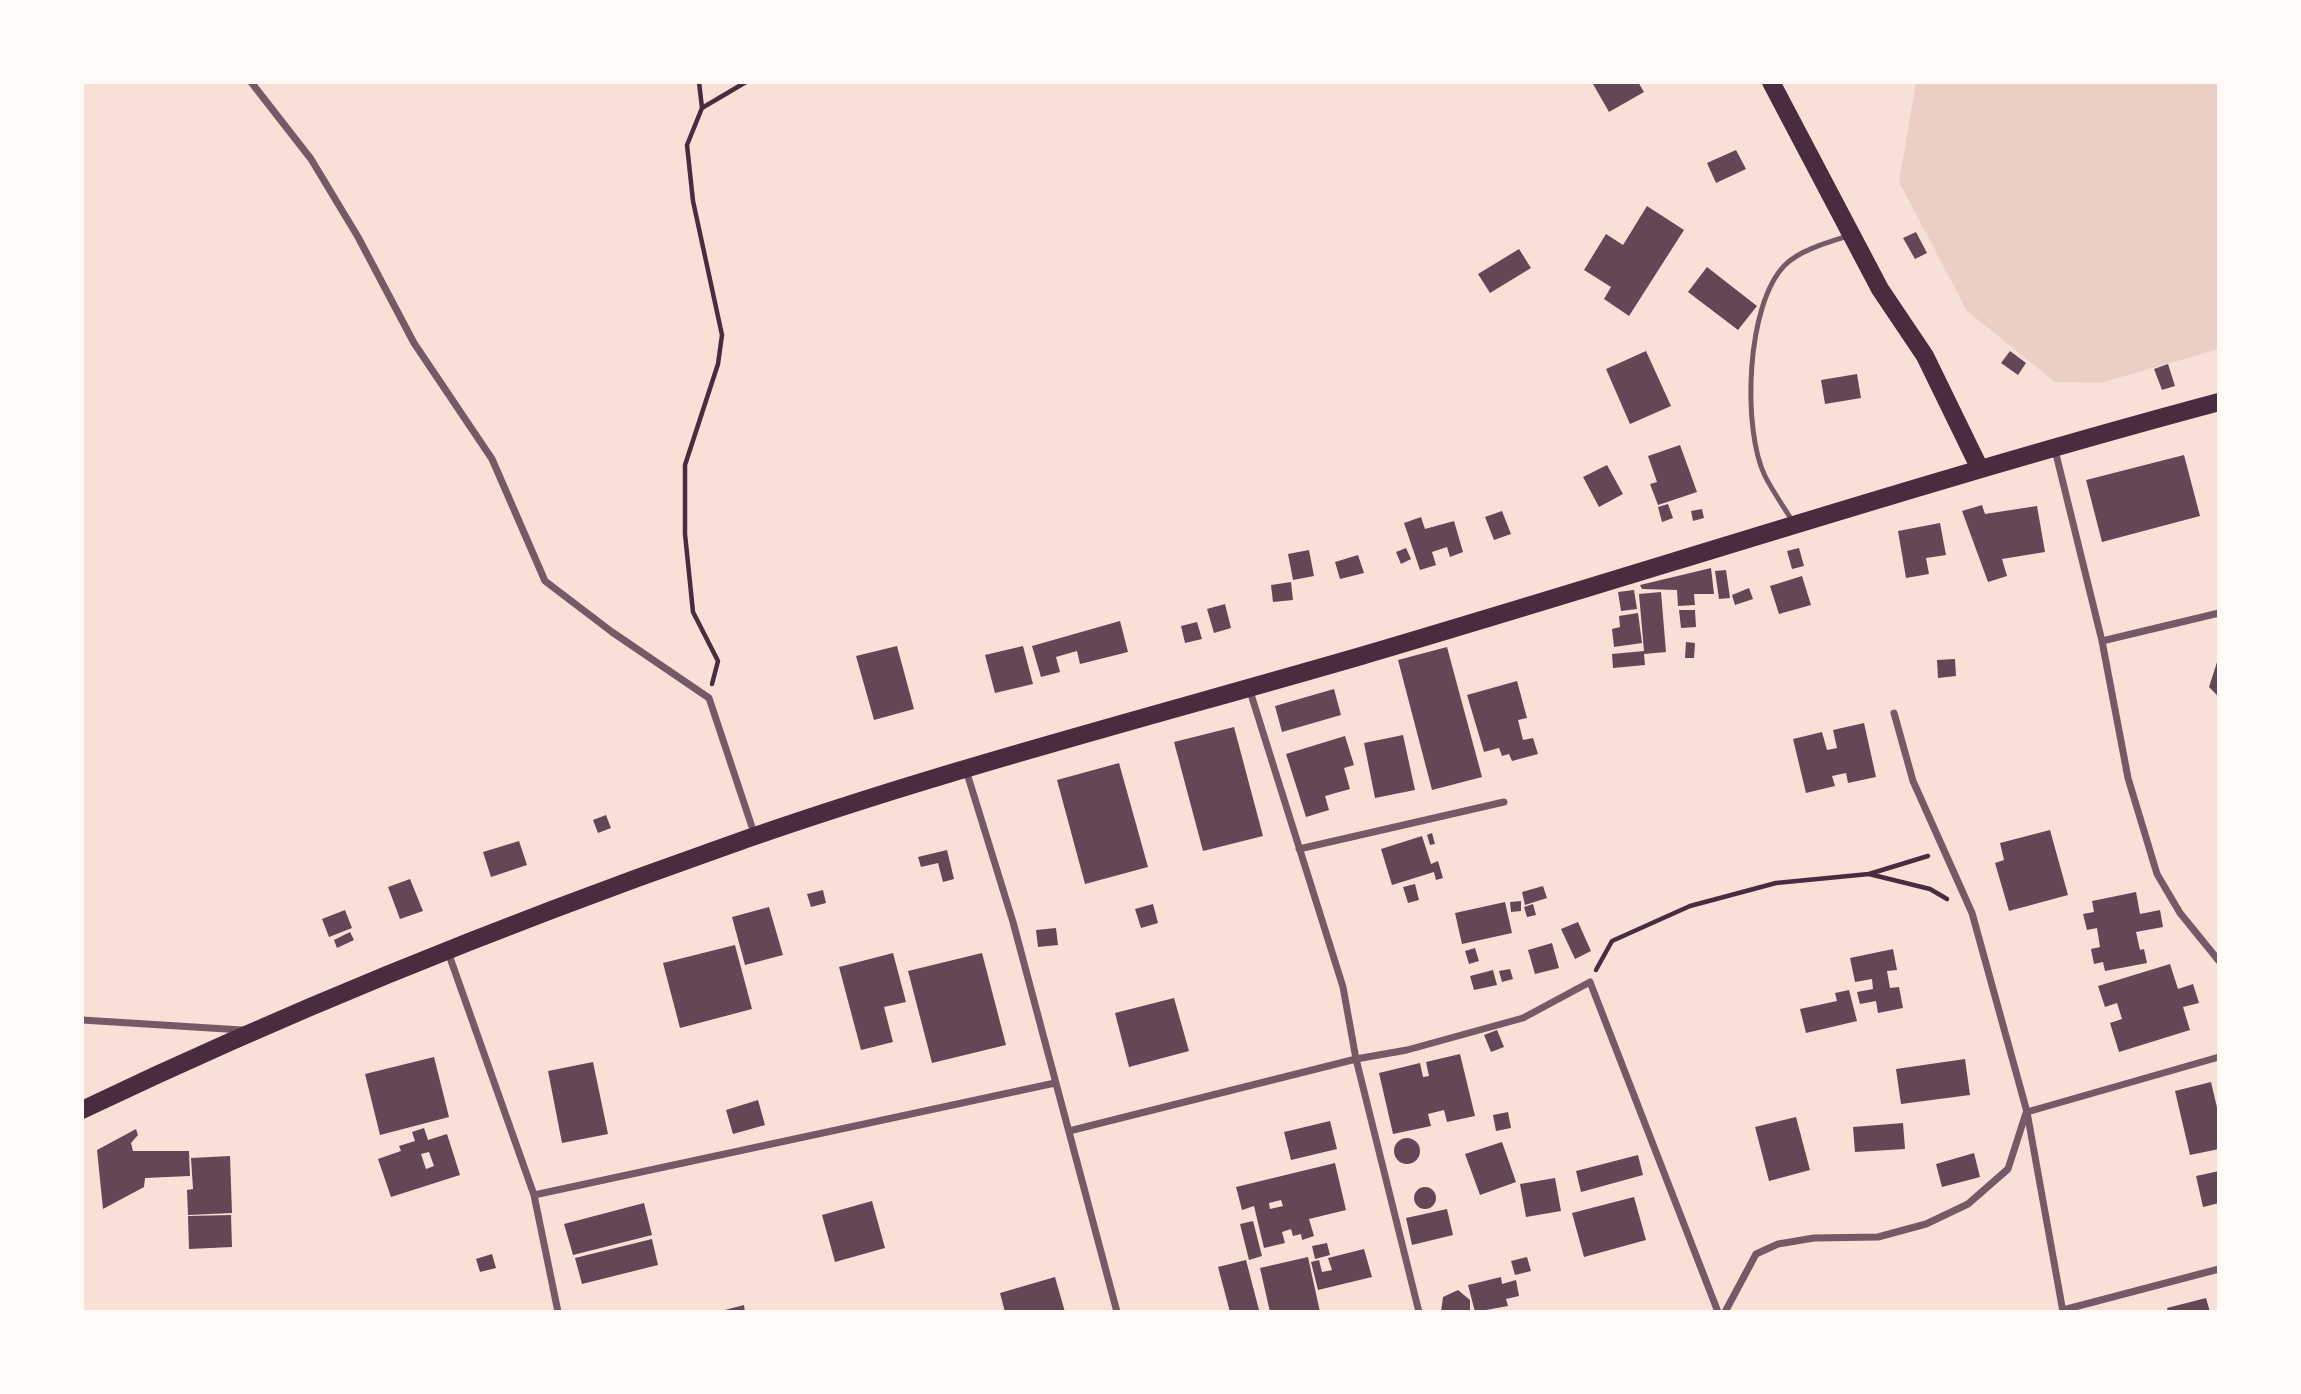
<!DOCTYPE html>
<html>
<head>
<meta charset="utf-8">
<style>
	body { margin:0 }
	#map { position:relative; width:2301px; height:1394px; overflow:hidden; background:#f7e1d7; font-family:"Nunito Sans",sans-serif }
	canvas { display:block }
	.frame { position:absolute; inset:0; border:84px solid #fffaf5; pointer-events:none }
</style>
</head>
<body>
<div id="map">
<canvas width="2301" height="1394"></canvas>
<div class="frame"></div>
</div>
<script>
const context = document.querySelector('canvas').getContext('2d');
context.lineJoin = 'round';
function fillPath(path, color) { context.fillStyle = color; context.fill(path, 'evenodd'); }
function stroke(path, color, width, dash) { context.strokeStyle = color; context.lineWidth = width; context.lineCap = dash ? 'butt' : 'round'; context.setLineDash(dash || []); context.stroke(path); }
const green = new Path2D(`
	M1916,82h303v267l-119,34 -45,-1 -88,-71 -68,-129z`);
const building = new Path2D(`
	M1596,82h42l6,10 -35,20 -16,-28z
	M1736,150l10,19 -30,14 -9,-20z
	M1647,206l37,24 -55,86 -25,-17 7,-12 -27,-17 22,-36 17,11z
	M1916,232l11,21 -12,6 -12,-21z
	M1519,249l12,19 -41,25 -12,-19z
	M1707,267l50,39 -19,24 -50,-38z
	M1646,351l25,55 -41,18 -24,-55z
	M2010,351l16,12 -8,12 -17,-12z
	M2168,364l7,22 -13,4 -8,-21z
	M1857,374l4,24 -36,6 -4,-24z
	M1680,445l17,47 -39,13 -8,-21 7,-2 -9,-26z
	M2184,455l16,61 -98,26 -16,-62z
	M1607,465l16,29 -24,13 -16,-30z
	M1668,504l5,14 -11,4 -4,-15z
	M1982,505l3,9 52,-8 8,46 -43,7 5,17 -19,6 -26,-71z
	M1702,509l2,9 -11,3 -2,-10z
	M1502,511l9,23 -17,6 -9,-23z
	M1421,517l4,12 29,-8 9,31 -13,5 -3,-10 -15,5 4,13 -16,5 -16,-47z
	M1940,523l6,32 -20,3 3,16 -23,4 -8,-47z
	M1406,548l5,11 -10,5 -5,-12z
	M1799,548l5,18 -12,3 -5,-18z
	M1309,550l5,26 -21,4 -5,-26z
	M1358,555l6,18 -24,6 -5,-17z
	M1711,568l3,26h-20l1,11 -17,1 -1,-16 -35,-1 -2,-4z
	M1726,570l4,28 -11,1 -4,-28z
	M1802,576l9,29 -32,9 -9,-28z
	M1291,582l2,18 -20,2 -2,-17z
	M1749,588l4,11 -18,6 -3,-10z
	M1634,590l3,19 -16,2 -3,-19z
	M1661,592l5,60 -22,2 1,11 -32,3 -1,-14 32,-3 -5,-57z
	M1225,604l6,24 -17,5 -7,-24z
	M1679,610h16l1,17 -15,1z
	M1638,613l4,30 -28,4 -2,-18 8,-2 -1,-11z
	M1120,621l8,31 -48,12 -3,-13 -21,6 4,15 -19,5 -9,-31z
	M1197,622l5,17 -17,4 -4,-17z
	M1686,642l9,1 -1,15h-9z
	M897,646l17,63 -40,11 -18,-64z
	M1023,646l10,38 -38,9 -10,-38z
	M1447,647l35,130 -50,13 -34,-130z
	M2219,656v41l-10,-10z
	M1955,659l1,17 -18,2 -1,-18z
	M1517,681l10,37 -9,2 5,20 10,-2 5,16 -26,7 -3,-7 -7,2 -3,-8 -15,4 -17,-57z
	M1334,689l7,26 -59,17 -7,-26z
	M1864,723l12,54 -28,6 -2,-10 -14,3 3,10 -29,7 -13,-54 29,-7 5,18 10,-2 -4,-18z
	M1234,727l29,109 -60,15 -29,-109z
	M1403,735l12,55 -40,8 -11,-55z
	M1345,736l9,29 -10,3 6,21 -25,7 4,14 -23,7 -20,-63z
	M1119,763l29,104 -63,17 -28,-104z
	M606,815l5,13 -13,5 -5,-13z
	M2050,830l18,65 -59,16 -14,-48 9,-3 -4,-17z
	M1432,833l3,11 -5,1 -3,-10z
	M1422,836l9,28 7,-3 5,17 -7,2 -2,-8 -42,13 -11,-36z
	M519,841l8,24 -36,12 -8,-25z
	M947,850l7,29 -11,3 -5,-19 -17,4 -3,-10z
	M410,879l13,32 -23,8 -12,-32z
	M1415,884l4,16 -11,3 -5,-16z
	M1543,886l4,12 -22,7 -3,-13z
	M823,890l3,13 -15,4 -4,-13z
	M2136,892l4,22 20,-4 3,17 -27,5 4,18 4,-1 3,14 -42,8 -2,-9 -9,2 -3,-15 9,-2 -3,-19 -10,2 -4,-16 11,-2 -2,-11z
	M1521,901v10l-10,1 -1,-10z
	M1505,902l7,31 -50,11 -7,-31z
	M1153,904l5,19 -17,5 -6,-19z
	M1533,904l3,11 -9,2 -3,-10z
	M769,907l14,48 -38,10 -13,-48z
	M345,910l7,18 -23,9 -7,-18z
	M1578,922l13,29 -16,8 -14,-30z
	M1056,928l2,17 -20,2 -2,-17z
	M350,932l4,8 -17,8 -3,-8z
	M1552,943l7,25 -24,6 -7,-24z
	M735,945l17,64 -72,19 -17,-65z
	M1475,948l4,13 -10,3 -4,-13z
	M1893,949l4,21 -10,1 3,17 9,-1 4,21 -25,5 -2,-12 -16,3 -3,-12 16,-3 -1,-10 -17,3 -5,-24z
	M893,953l13,49 -22,5 9,35 -32,8 -22,-83z
	M982,953l24,92 -74,18 -24,-92z
	M2170,964l8,25 15,-5 6,19 -16,4 7,23 -71,22 -9,-29 12,-4 -5,-16 -12,4 -7,-21z
	M1510,969l3,10 -11,3 -3,-11z
	M1493,970l4,15 -23,5 -4,-14z
	M1849,990l8,31 -51,12 -6,-24 37,-8 -2,-8z
	M1174,998l15,53 -60,16 -14,-54z
	M1497,1030l7,17 -13,5 -7,-17z
	M1460,1054l15,62 -28,6 -3,-12 -16,4 3,12 -38,8 -14,-61 41,-10 3,14 6,-1 -3,-14z
	M434,1057l15,60 -69,18 -15,-61z
	M1965,1059l5,36 -69,9 -5,-35z
	M593,1062l15,72 -46,9 -14,-72z
	M2211,1082l8,34v33l-29,6 -15,-64z
	M758,1100l7,25 -32,9 -7,-24z
	M1508,1112l3,16 -15,3 -3,-16z
	M1796,1117l14,53 -41,11 -14,-54z
	M1330,1121l7,28 -46,11 -7,-28z
	M1903,1123l2,26 -50,3 -2,-25z
	M424,1128l4,12 19,-6 13,41 -69,22 -13,-38 23,-8 -2,-5 16,-5 -3,-9zM429,1152l5,14 -8,3 -5,-15z
	M136,1129l2,6 -7,8 2,8h56l1,25 -45,2 -1,9 -41,22 -6,-59z
	M1394 1151a13 13 0 1 1 26 0a13 13 0 1 1-26 0Z
	M1502,1142l14,40 -36,13 -15,-41z
	M1974,1153l6,24 -38,10 -6,-23z
	M1638,1155l5,20 -62,17 -5,-21z
	M230,1156l2,57 -44,2 -1,-25 6,-1 -2,-31z
	M1335,1163l11,47 -37,9 5,17 -12,4 -1,-6 -8,2 -2,-7 -9,3 3,11 -21,5 -10,-42 -12,4 -6,-23zM1281,1200l2,6 -13,3 -1,-6z
	M2219,1171v32l-16,4 -7,-31z
	M1555,1178l6,33 -35,6 -6,-33z
	M1414 1198a11 11 0 1 1 22 0a11 11 0 1 1-22 0Z
	M1634,1197l12,43 -62,17 -12,-44z
	M872,1201l13,47 -50,14 -13,-47z
	M644,1203l8,32 -79,20 -9,-31z
	M1447,1209l6,26 -41,10 -6,-27z
	M231,1215l1,32 -43,2 -1,-33z
	M1253,1221l9,35 -13,4 -9,-36z
	M652,1239l6,26 -76,19 -7,-26z
	M1327,1243l3,12 -15,4 -3,-13z
	M1364,1249l8,28 -54,13 -7,-28 8,-2 3,12 10,-2 -4,-12z
	M492,1254l4,14 -16,4 -4,-13z
	M1308,1257l12,55h-50l-10,-44z
	M1527,1257l4,14 -16,4 -4,-14z
	M1246,1260l13,50 -29,2 -12,-45z
	M1055,1277l10,35h-60l-5,-19z
	M1501,1277l1,7 14,-4 3,16 -13,3 2,7 -33,6 -7,-27z
	M1458,1290l12,10v12h-29l2,-15z
	M2206,1298l4,14h-42l-1,-4z
	M744,1305l1,7h-24v-1z`);
const path = new Path2D(`
	M699,82l3,26 -15,37 6,56 29,134 -4,29 -33,101v69l8,78 25,49 -6,23
	M702,108l44,-26
	M1869,874l61,15 17,10
	M1596,970l16,-29 78,-35 86,-23 93,-9 59,-18`);
const service = new Path2D(`
	M1793,522c-9,-15 -20,-30 -28,-46 -23,-47 -19,-172 20,-211 15,-15 44,-23 63,-29`);
const minor = new Path2D(`
	M251,82l60,77 47,78 56,106 78,116 53,122 67,51 97,66 46,138
	M2055,450l47,191 26,137 29,96 23,39 39,48
	M2102,641l117,-28
	M1249,688l94,299 13,72 63,253
	M1894,713l19,68 59,132 55,199 36,200
	M966,770l47,152 104,390
	M1299,849l205,-47
	M448,952l86,243 24,117
	M82,1020l160,10
	M2027,1112l192,-55
	M1069,1131l287,-72 51,-9 116,-32 67,-36 128,330
	M534,1195l521,-112
	M2063,1310l156,-41
	M1725,1312l31,-58 22,-10 36,-6 64,-1 48,-13 42,-20 40,-35 18,-56`);
const primary = new Path2D(`
	M1771,82l109,207 45,67 55,113
	M82,1110c207,-99 423,-186 639,-262 210,-75 426,-130 640,-192 286,-84 570,-177 858,-254`);
fillPath(green, '#ebcfc5');
fillPath(building, '#644757');
stroke(path, '#4a2c40', 4.5);
stroke(service, '#755966', 5);
stroke(minor, '#755966', 7);
stroke(primary, '#4a2c40', 18);
</script>
</body>
</html>
